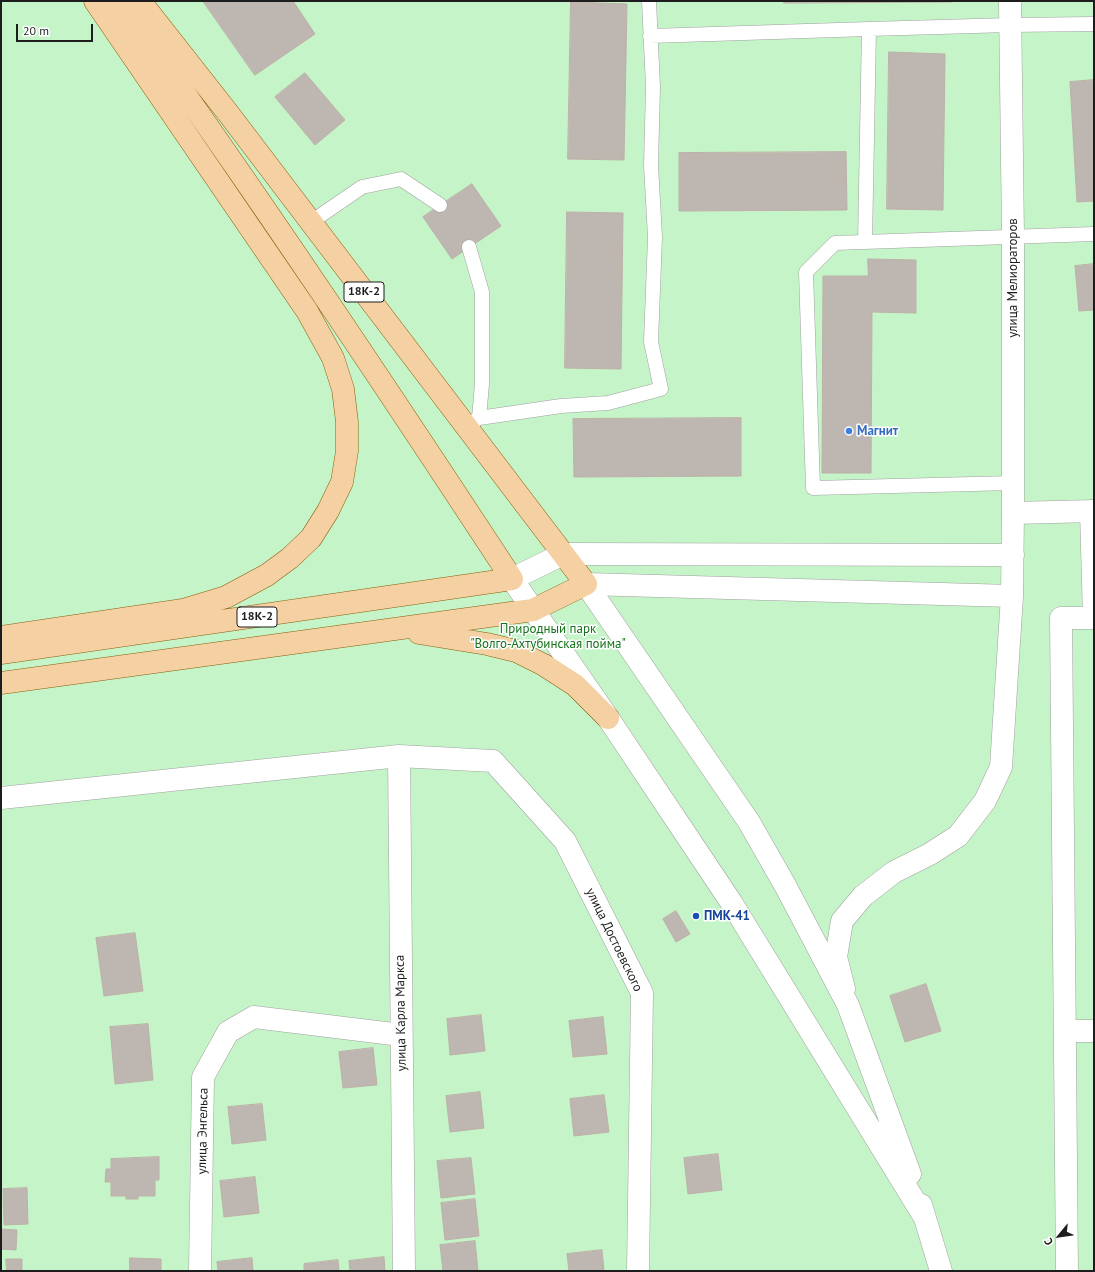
<!DOCTYPE html>
<html>
<head>
<meta charset="utf-8">
<style>
	body { margin:0 }
	#map { position:relative; width:1095px; height:1272px; overflow:hidden; background:#eeeae4; font-family:"PT Sans",sans-serif }
	canvas { display:block }
	.frame { position:absolute; inset:0; border:2px solid #1d1d1d; pointer-events:none }
	.north { position:absolute; left:1039px; top:1216px; width:40px; height:40px; -webkit-text-stroke:3px #fff; paint-order:stroke; rotate:241deg; font-size:11px; font-weight:700; line-height:16px; text-align:center; color:#1d1d1d }
	.north::after { content:''; display:block; margin:auto; width:14px; height:18px; background:#1d1d1d; clip-path:polygon(50% 0,100% 100%,50% 72%,0 100%) }
	.scale { position:absolute; left:16px; top:24px; width:77px; height:18px; box-sizing:border-box; border:2px solid #1d1d1d; border-top:0; padding-left:5px; font-size:12px; line-height:14px; white-space:nowrap; color:#1d1d1d; -webkit-text-stroke:3px #fff; paint-order:stroke }
</style>
</head>
<body>
<div id="map">
<canvas width="1095" height="1272"></canvas>
<div class="frame"></div>
<div class="north">С</div>
<div class="scale">20 m</div>
</div>
<script>
const context = document.querySelector('canvas').getContext('2d');
context.lineJoin = 'round';
function fillPath(path, color) { context.fillStyle = color; context.fill(path, 'evenodd'); }
function stroke(path, color, width, dash) { context.strokeStyle = color; context.lineWidth = width; context.lineCap = dash ? 'butt' : 'round'; context.setLineDash(dash || []); context.stroke(path); }
function label(font, color, halo, rows, align = 'center') {
  context.font = font + ' "PT Sans",sans-serif'; context.lineWidth = 3; context.setLineDash([]); context.textBaseline = 'middle'; context.strokeStyle = halo; context.fillStyle = color; for (const [text, x, y, turn = 0] of rows) {
    context.save(); context.translate(x, y); context.rotate((+turn || 0) * Math.PI / 180); context.textAlign = isNaN(turn) ? turn : align; if (halo) context.strokeText(text, 0, 0); context.fillText(text, 0, 0); context.restore();
  }
}
const park = new Path2D(`
	M1,1h1093v1270h-1093z`);
const building = new Path2D(`
	M203,1h90l22,33 -60,41z
	M784,1h168v1l-168,1z
	M571,2l56,2 -3,156 -56,-1z
	M889,52l56,2 -2,156 -56,-1z
	M305,73l40,47 -30,25 -40,-48z
	M1094,80v121l-17,1 -7,-120z
	M846,152l1,58 -168,1v-58z
	M472,184l29,42 -49,33 -29,-42z
	M567,212l56,1 -2,156 -56,-1z
	M868,259l48,1v53l-44,-1 -1,161h-49l1,-197h45z
	M1094,264v46l-15,1 -4,-45z
	M741,418v58l-167,1 -1,-58z
	M676,911l14,23 -14,8 -13,-23z
	M135,933l8,58 -39,5 -8,-58z
	M926,984l15,47 -36,11 -15,-46z
	M481,1015l4,36 -35,4 -3,-36z
	M603,1017l4,37 -34,3 -4,-36z
	M148,1024l5,56 -38,4 -5,-57z
	M373,1048l4,37 -34,3 -4,-36z
	M480,1092l4,36 -34,4 -4,-36z
	M604,1095l5,37 -35,4 -4,-37z
	M262,1104l4,36 -34,4 -4,-37z
	M718,1154l4,36 -34,4 -4,-36z
	M159,1157v23h-4v16h-17v3h-12v-3h-15v-14h-6l1,-13h5v-10z
	M471,1158l4,36 -34,4 -4,-37z
	M255,1177l4,36 -35,4 -4,-36z
	M27,1188l1,36 -24,1 -1,-36z
	M475,1199l4,37 -34,4 -4,-37z
	M1,1229l16,1 -1,20 -15,-1z
	M475,1241l3,30h-35l-3,-26z
	M602,1250l2,21h-35l-2,-17z
	M384,1257l1,14h-35l-1,-10z
	M130,1258l31,1v12h-31z
	M252,1258l1,13h-35l-1,-9z
	M6,1259h16v12h-15z
	M338,1260l1,11h-35v-7z`);
const service = new Path2D(`
	M650,36l219,-7
	M311,222l51,-35 39,-8 39,26
	M865,242l4,-213 141,-4 84,-1
	M469,247l13,45v92l-3,34
	M466,426l13,-8 82,-12 47,-3 53,-14 -10,-47 4,-105 -4,-72 2,-78 -4,-86
	M1013,483l-200,5 -7,-216 29,-29 259,-9`);
const minor = new Path2D(`
	M1091,511l3,107
	M1013,513l81,-2
	M563,554l450,1
	M586,584l426,12
	M399,756l5,515
	M1,798l398,-42 94,5 72,80 77,152 -4,278
	M844,989l-8,-32 6,-36 21,-25 31,-24 36,-18 28,-18 27,-35 16,-34 11,-171 1,-83v-276l-3,-236
	M1065,1031h29
	M200,1271l3,-194 25,-45 26,-15 147,18
	M1067,1271l-6,-653h33`);
const tertiary = new Path2D(`
	M563,554l-51,25 96,139 123,184 194,316
	M586,584l163,238 37,65 62,118 62,169
	M921,1205l20,66`);
const primary = new Path2D(`
	M419,633l68,11 29,7 28,14 31,20 33,33
	M1,637l182,-27 43,-13 41,-22 23,-17 21,-20 17,-27 14,-29 5,-31v-29l-4,-33 -10,-31 -26,-47 -212,-310
	M1,653l511,-74c-128,-195 -257,-389 -393,-578
	M1,683l532,-73 53,-26 -358,-471 -88,-112`);
const markers = [
	[849,431,4,"#3f7fe0"],
	[696,916,4,"#1a4fb4"]
];
const shields = [
	[364,292,40],
	[257,617,40]
];
const shieldNames = [
	["18К-2",364,292],
	["18К-2",257,617]
];
const streetNames = [
	["улица Мелиораторов",1013,278,-90],
	["улица Достоевского",614,940,64],
	["улица Карла Маркса",401,1013,-91],
	["улица Энгельса",203,1131,-89]
];
const shopNames = [
	["Магнит",857,431]
];
const parkNames = [
	["Природный парк",548,629],
	["\"Волго-Ахтубинская пойма\"",548,644]
];
const transitNames = [
	["ПМК-41",704,916]
];
fillPath(park, '#c4f4c7');
fillPath(building, '#beb6b1');
stroke(building, '#beb1a8', 1);
stroke(service, '#a1a1a1', 15);
stroke(minor, '#a1a1a1', 23);
stroke(tertiary, '#a1a1a1', 23);
stroke(primary, '#8a5f0d', 23);
stroke(service, '#fff', 14);
stroke(minor, '#fff', 22);
stroke(tertiary, '#fff', 22);
stroke(primary, '#f4d0a3', 22);
for (const [x, y, r, color] of markers) { const dot = new Path2D(); dot.arc(x, y, r, 0, 2 * Math.PI); context.fillStyle = color; context.fill(dot); stroke(dot, '#fff', 1.5); }
for (const [x, y, w] of shields) { const box = new Path2D(); box.roundRect(x - w / 2, y - 10, w, 20, 3); context.fillStyle = '#fff'; context.fill(box); stroke(box, '#1d1d1d', 1); }
label('bold 12px', '#1d1d1d', null, shieldNames);
label('13px', '#1d1d1d', '#fff', streetNames);
label('bold 13px', '#366cbe', '#fff', shopNames, 'left');
label('13px', '#15721b', '#fff', parkNames);
label('bold 13px', '#164399', '#fff', transitNames, 'left');
</script>
</body>
</html>
